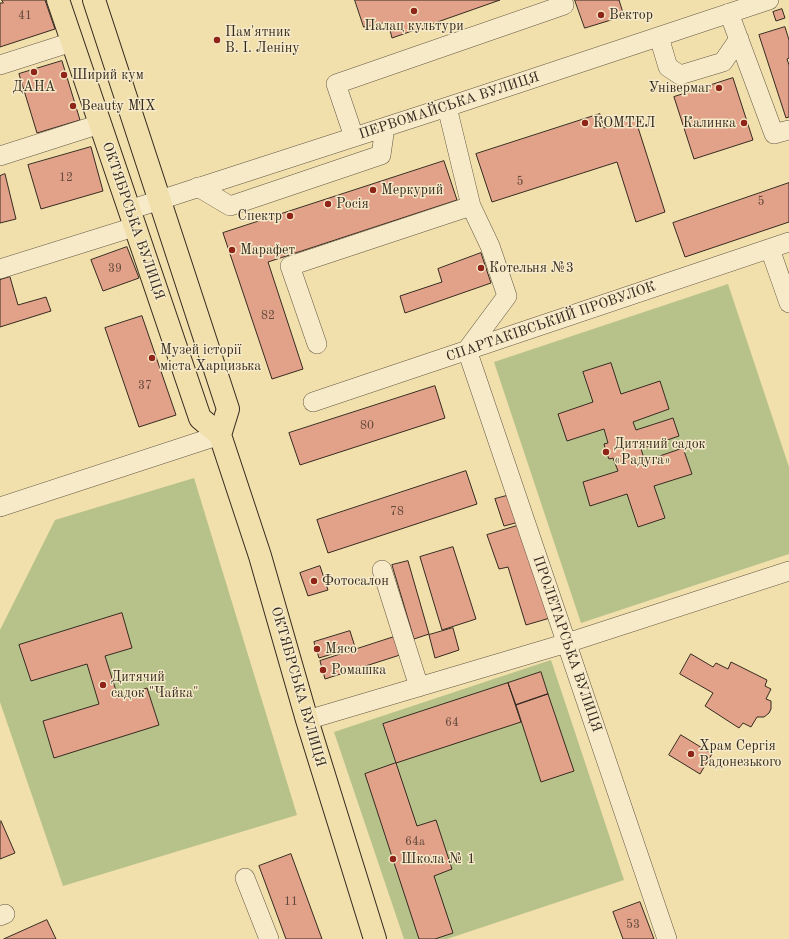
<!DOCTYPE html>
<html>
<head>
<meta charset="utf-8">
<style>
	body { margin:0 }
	canvas { display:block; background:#f1dfac }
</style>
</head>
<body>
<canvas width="789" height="939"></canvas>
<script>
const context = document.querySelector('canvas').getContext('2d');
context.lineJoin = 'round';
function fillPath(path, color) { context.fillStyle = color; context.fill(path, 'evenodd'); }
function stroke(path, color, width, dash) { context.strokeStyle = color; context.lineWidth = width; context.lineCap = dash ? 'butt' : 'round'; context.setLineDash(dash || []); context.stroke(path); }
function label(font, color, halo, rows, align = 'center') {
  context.font = font + ' "Old Standard TT",serif'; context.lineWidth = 3; context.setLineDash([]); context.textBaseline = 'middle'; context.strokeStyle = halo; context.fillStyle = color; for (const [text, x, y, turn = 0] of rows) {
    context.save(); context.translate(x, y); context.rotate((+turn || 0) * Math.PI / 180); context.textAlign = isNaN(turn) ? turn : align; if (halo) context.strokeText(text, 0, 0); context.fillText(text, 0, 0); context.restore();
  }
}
const green = new Path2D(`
	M728,284l61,183v87l-208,69 -87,-261z
	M194,478l103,337 -234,71 -63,-184v-72l55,-110z
	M551,660l73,220 -177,59h-43l-70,-207z`);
const building = new Path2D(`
	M2,0h43l10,29 -55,18v-44h3z
	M355,0h145l-108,38 -4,-16 -24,5z
	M575,0h44l5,16 -39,12z
	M782,9l3,9 -9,3 -3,-9z
	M785,27l4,13v18l-2,1 2,6v52l-3,1 -27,-83z
	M62,61l18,59 -43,13 -18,-59z
	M733,78l20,62 -59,19 -20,-62z
	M600,114l4,14 31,-10 30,94 -29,10 -19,-60 -125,40 -16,-48z
	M91,147l12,44 -62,18 -13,-44z
	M444,161l13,39 -189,62 35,107 -31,10 -49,-146z
	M5,174l11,45 -16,4v-47z
	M789,183v39l-104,35 -12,-34z
	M127,247l12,31 -36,13 -12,-31z
	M481,253l10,30 -86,30 -5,-17 42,-14 -4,-13z
	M10,277l8,28 28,-8 5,14 -51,16v-47z
	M142,316l34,99 -37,12 -34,-99z
	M611,363l10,31 39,-13 9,28 -36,13 3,8 37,-12 6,18 -38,13 4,12 38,-13 9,26 -38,12 11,32 -27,9 -11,-33 -37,12 -7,-24 35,-11 -5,-13 -4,1 -3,-7 -2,-8 4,-1 -4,-14 -37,12 -9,-27 35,-12 -10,-30z
	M435,386l10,32 -145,47 -11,-32z
	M466,471l11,33 -149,49 -11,-33z
	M510,495l9,27 -15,4 -9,-27z
	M520,525l30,93 -24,7 -18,-58 -9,2 -12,-34z
	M453,547l23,72 -34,11 -22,-73z
	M408,561l21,73 -15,5 -22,-74z
	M320,566l8,24 -20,6 -8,-23z
	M122,613l10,35 -27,8 13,41 29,-9 12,37 -105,33 -11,-37 56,-17 -12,-40 -56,17 -12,-36z
	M453,628l6,22 -24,8 -6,-23z
	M350,631l5,16 -36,11 -5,-16z
	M394,637l6,18 -75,24 -5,-18z
	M691,654l22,13 3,-4 12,6 3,-7 36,18 -2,6 6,3 -5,10 5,2v8l-2,4 -5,4h-7l-6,10 -8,-4 -4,5 -34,-22 8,-13 -33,-19z
	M541,672l7,22 -32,11 -8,-22z
	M508,683l13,39 -125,41 -13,-39z
	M548,694l26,77 -33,11 -25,-77z
	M681,735l31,19 -12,20 -31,-19z
	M396,763l21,63 19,-6 16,49 -18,7 19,57 -18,6h-16l-54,-165z
	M1,821l14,32 -15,6v-37z
	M291,854l31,85h-36l-27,-73z
	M640,902l14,37h-31l-10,-27z
	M47,920l9,19h-52z`);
const minor = new Path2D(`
	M729,13l45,121 15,-4
	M659,37l9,30 12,8 43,-13 16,-23
	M0,65l72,-23
	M447,107l24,99 19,40 17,50 -40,54 200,589
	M354,137l-18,-53 228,-79 -2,-5
	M0,156l100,-32
	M198,187l32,19 151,-51 4,-28
	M129,210l318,-103 322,-107
	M770,249l19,54
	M0,269l134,-42
	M317,344l-27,-78 181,-60
	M313,402l476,-160
	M0,507l220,-72
	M382,570l37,117
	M307,720l260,-77 222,-72
	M245,878l24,61
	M0,916l5,-2`);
const major = new Path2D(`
	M58,0l142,418 20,17 40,121 47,164 68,219
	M94,0l134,409 -8,26`);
const markers = [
	[414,11,4,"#8f2418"],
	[601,15,4,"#8f2418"],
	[217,40,4,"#8f2418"],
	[34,72,4,"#8f2418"],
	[64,75,4,"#8f2418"],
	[719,88,4,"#8f2418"],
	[73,106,4,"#8f2418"],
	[585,123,4,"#8f2418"],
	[744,123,4,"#8f2418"],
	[373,190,4,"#8f2418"],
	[328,204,4,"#8f2418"],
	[290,216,4,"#8f2418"],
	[232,250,4,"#8f2418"],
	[481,268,4,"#8f2418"],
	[152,358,4,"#8f2418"],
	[606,452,4,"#8f2418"],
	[314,581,4,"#8f2418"],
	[317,649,4,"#8f2418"],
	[323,670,4,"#8f2418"],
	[103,685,4,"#8f2418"],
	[691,754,4,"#8f2418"],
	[393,859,4,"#8f2418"]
];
const numberNames = [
	["41",25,16],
	["12",66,178],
	["5",520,182],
	["5",761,202],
	["39",115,269],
	["82",268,316],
	["37",145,386],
	["80",367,426],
	["78",397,512],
	["64",452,723],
	["64а",415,842],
	["11",291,902],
	["53",633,925]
];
const poiNames = [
	["Вектор",609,15],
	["Палац культури",414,26,"center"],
	["Пам'ятник",225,32],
	["В. І. Леніну",225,48],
	["Ширий кум",72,75],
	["ДАНА",34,87,"center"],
	["Універмаг",711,88,"right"],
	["Beauty MIX",81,106],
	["КОМТЕЛ",593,123],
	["Калинка",736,123,"right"],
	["Меркурий",381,190],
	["Росія",336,204],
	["Спектр",282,216,"right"],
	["Марафет",240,250],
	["Котельня №3",489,268],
	["Музей історії",160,350],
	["міста Харцизька",160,366],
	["Дитячий садок",614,444],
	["«Радуга»",614,460],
	["Фотосалон",322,581],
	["Мясо",325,649],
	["Ромашка",331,670],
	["Дитячий",111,677],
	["садок \"Чайка\"",111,693],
	["Храм Сергія",699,746],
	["Радонезького",699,762],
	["Школа № 1",401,859]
];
const streetNames = [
	["ПЕРВОМАЙСЬКА ВУЛИЦЯ",449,106,-18],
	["ОКТЯБРСЬКА ВУЛИЦЯ",133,221,71],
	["СПАРТАКІВСЬКИЙ ПРОВУЛОК",551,322,-19],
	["ПРОЛЕТАРСЬКА ВУЛИЦЯ",567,644,71],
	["ОКТЯБРСЬКА ВУЛИЦЯ",298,687,74]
];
fillPath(green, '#b7c28b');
fillPath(building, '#e2a189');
stroke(building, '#362b20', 1);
stroke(minor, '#655843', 20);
stroke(major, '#362b20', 24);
stroke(minor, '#f6eac9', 19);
stroke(major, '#f1dfac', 22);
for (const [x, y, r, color] of markers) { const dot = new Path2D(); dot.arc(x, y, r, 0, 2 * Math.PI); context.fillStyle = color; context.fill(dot); stroke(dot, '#f6eac9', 1.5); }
label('12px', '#61483a', null, numberNames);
label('14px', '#362b20', '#f6eac9', poiNames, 'left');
label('14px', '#362b20', '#f6eac9', streetNames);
</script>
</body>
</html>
